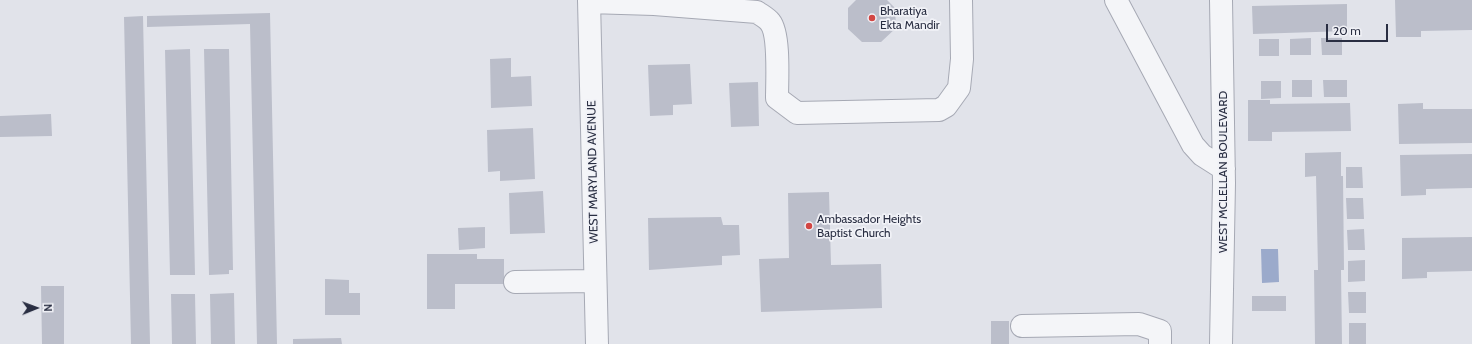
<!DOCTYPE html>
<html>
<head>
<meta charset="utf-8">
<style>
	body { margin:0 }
	#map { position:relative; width:1472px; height:344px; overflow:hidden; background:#e1e3ea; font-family:Cabin,sans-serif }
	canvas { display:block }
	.north { position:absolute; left:16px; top:288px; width:40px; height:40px; -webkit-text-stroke:3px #f1f2f7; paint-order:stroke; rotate:89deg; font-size:11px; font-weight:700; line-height:16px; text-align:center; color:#292e42 }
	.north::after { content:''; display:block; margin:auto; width:14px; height:18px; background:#292e42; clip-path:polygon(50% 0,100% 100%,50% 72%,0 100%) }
	.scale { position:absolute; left:1326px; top:24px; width:62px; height:18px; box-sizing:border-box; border:2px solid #292e42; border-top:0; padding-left:5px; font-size:12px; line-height:14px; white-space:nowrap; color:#292e42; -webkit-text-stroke:3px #f1f2f7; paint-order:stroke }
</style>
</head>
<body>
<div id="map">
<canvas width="1472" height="344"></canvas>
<div class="north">N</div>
<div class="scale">20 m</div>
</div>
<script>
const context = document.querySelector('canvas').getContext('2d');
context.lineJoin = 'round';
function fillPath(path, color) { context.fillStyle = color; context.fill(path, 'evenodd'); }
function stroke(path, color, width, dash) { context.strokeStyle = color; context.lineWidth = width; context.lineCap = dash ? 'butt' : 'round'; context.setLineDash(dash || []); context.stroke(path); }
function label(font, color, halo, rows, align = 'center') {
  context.font = font + ' Cabin,sans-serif'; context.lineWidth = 3.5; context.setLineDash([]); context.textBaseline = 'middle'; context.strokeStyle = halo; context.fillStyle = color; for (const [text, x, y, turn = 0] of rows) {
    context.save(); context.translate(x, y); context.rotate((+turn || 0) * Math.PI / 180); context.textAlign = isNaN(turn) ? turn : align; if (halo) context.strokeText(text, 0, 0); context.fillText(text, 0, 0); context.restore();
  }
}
const water = new Path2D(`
	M1261,249h17l1,33 -17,1z`);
const building = new Path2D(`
	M856,0h31l8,8 1,20 -15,14h-19l-14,-13v-21z
	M1395,0h77v30l-51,1v6h-25z
	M1347,4v27l-94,3 -1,-28z
	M270,13l7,331h-20l-7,-320 -103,3v-11z
	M143,16l7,328h-19l-7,-327z
	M1311,38v17h-21v-16z
	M1321,38h21v17h-20z
	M1259,39h20v17h-20z
	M190,49l5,226h-25l-5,-225z
	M204,49h25l4,221h-4v4l-20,1z
	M511,58v19l20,-1 1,30 -41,2 -1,-49z
	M690,64l2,40 -19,1v10l-23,1 -2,-51z
	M1292,80h20v17h-20z
	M1323,80h24v17h-23z
	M1261,81h20v17l-20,1z
	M758,82l1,44 -28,1 -2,-44z
	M1248,100h22v4l80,-1 1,28 -79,1v9h-24z
	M1423,103v6h49v34l-73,1 -1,-40z
	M51,114l1,22 -52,1v-21z
	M533,128l2,51 -35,2v-10l-12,1 -1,-42z
	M1341,152v24h2l1,94h-3l1,74h-27l-1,-74h4l-2,-94 -11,1v-24z
	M1472,154v34l-46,1v6l-25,1 -1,-41z
	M1346,167h16l1,21h-17z
	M543,191l2,42 -35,1 -1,-41z
	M829,192l2,73 50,-1 1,44 -121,4 -2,-53 30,-1 -1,-65z
	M1346,198h17l1,21h-17z
	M721,217l2,8h16l1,30 -18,1v9l-73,5 -1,-52z
	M485,227v21l-26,2 -1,-22z
	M1364,229l1,21h-17l-1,-20z
	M1472,237v34l-45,1v6l-25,1v-41z
	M427,254h50v5h27v25h-49v25h-28z
	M1365,260v21l-17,1v-21z
	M325,279l24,1v13h11v22h-35z
	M41,286h23v58h-22z
	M1348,292h18v21h-17z
	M234,293l1,51h-24l-1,-50z
	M171,294h24l1,50h-24z
	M1252,296h34v15h-34z
	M991,321h18v23h-18z
	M1349,323h17v21h-17z
	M341,338l1,6h-49v-5z`);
const minor = new Path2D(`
	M589,0l8,344
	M1116,0l77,145 9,10 22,14
	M589,2l65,2 103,8c4,3 10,6 13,10 10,12 7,60 7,76l20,15 142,-3 7,-4 13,-18 3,-29 -1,-59
	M515,282l80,-1
	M1022,326l117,-2 21,7v13
	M1221,344l3,-161 -3,-183`);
const markers = [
	[872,18,4,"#d24643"],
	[809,226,4,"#d24643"]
];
const poiNames = [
	["Bharatiya",880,11],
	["Ekta Mandir",880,25],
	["Ambassador Heights",817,219],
	["Baptist Church",817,233]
];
const streetNames = [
	["WEST MARYLAND AVENUE",593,172,-91],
	["WEST MCLELLAN BOULEVARD",1223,172,-90]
];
fillPath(water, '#9baacb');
fillPath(building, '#bbbeca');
stroke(minor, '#a6a9b4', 24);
stroke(minor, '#f4f5f8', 22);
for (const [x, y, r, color] of markers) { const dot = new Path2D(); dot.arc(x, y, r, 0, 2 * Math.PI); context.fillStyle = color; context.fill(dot); stroke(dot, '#f1f2f7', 1.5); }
label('12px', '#292e42', '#f1f2f7', poiNames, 'left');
label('12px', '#292e42', '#f1f2f7', streetNames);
</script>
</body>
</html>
